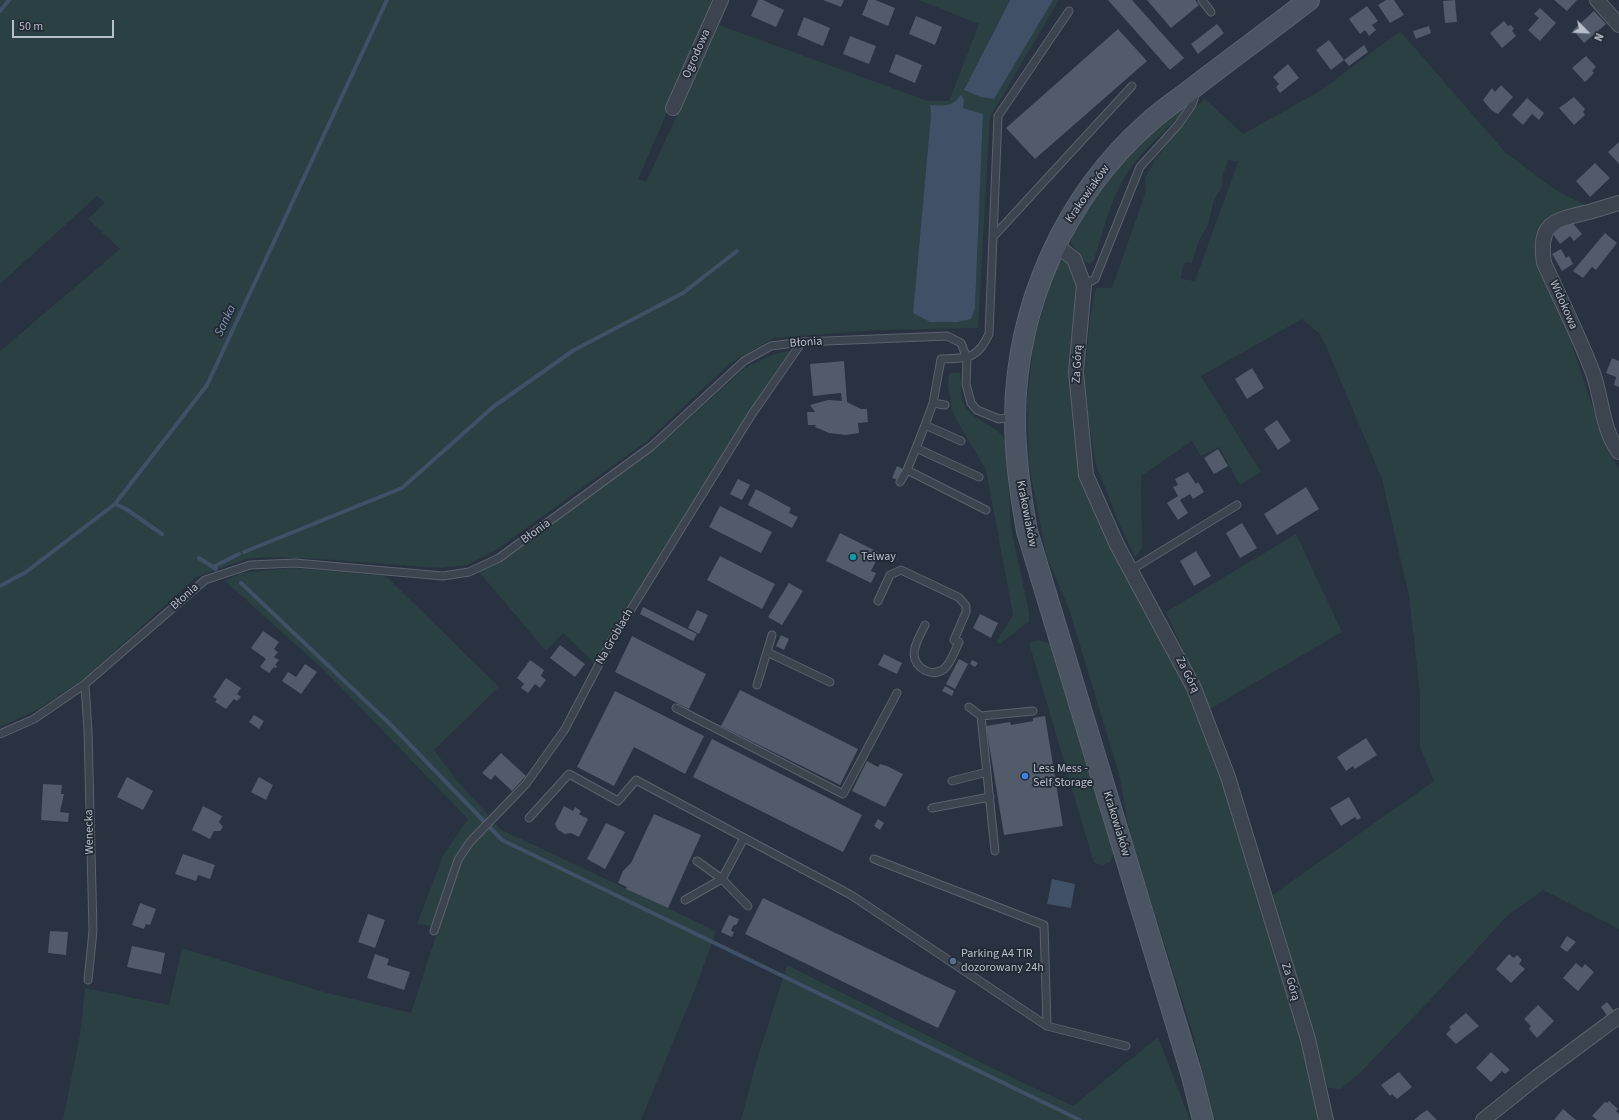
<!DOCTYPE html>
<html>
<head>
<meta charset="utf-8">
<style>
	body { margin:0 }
	#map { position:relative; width:1619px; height:1120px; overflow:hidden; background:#283240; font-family:"Source Sans 3",sans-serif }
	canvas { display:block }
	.north { position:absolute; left:1567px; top:12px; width:40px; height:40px; -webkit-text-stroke:3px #212935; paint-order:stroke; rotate:114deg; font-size:11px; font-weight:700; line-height:16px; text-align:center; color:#b9bfca }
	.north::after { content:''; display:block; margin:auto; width:14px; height:18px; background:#b9bfca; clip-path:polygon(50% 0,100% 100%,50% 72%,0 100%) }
	.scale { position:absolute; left:12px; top:20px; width:102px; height:18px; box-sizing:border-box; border:2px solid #b9bfca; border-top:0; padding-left:5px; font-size:12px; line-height:14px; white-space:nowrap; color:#b9bfca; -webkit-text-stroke:3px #212935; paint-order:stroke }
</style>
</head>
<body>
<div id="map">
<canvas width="1619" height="1120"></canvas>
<div class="north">N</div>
<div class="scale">50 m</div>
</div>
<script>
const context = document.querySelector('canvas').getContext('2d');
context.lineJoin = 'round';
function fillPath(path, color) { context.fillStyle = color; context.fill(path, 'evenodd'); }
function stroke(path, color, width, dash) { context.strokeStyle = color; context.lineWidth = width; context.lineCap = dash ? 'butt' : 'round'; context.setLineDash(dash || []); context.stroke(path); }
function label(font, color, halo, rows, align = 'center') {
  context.font = font + ' "Source Sans 3",sans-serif'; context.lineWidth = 3.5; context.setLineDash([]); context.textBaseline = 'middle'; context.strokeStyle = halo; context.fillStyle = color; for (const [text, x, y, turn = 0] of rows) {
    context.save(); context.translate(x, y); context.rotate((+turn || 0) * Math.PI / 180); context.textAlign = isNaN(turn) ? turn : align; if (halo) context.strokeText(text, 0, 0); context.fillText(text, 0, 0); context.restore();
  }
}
const green = new Path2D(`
	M0,0h716l-78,179 8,3 73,-157 209,76h21l30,-77 -60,-24h91l-23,44 7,55 59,-99h6l-69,117 -12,211 -98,2 -106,8 -45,26 -82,77 -151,109 -29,15 -27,3 -120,-9 -54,-2 -20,2 -50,18 -112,102 -47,31 -37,17v-376l120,-102 -32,-30 17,-16 -8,-7 -97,88zM956,102l7,6 20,6 -8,193 -4,12 -56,-28 16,-177 -1,-8h18z
	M1400,31l105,121 49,37 35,18 -20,2 -23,12 -7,16 23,79 42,125 15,28v460l-76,-39 -35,25 -78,85 -70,73 -19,16 -13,-1 -57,-192 163,-115 -14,-33v-55l-11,-97 -27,-117 -57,-135 -5,-10 -18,-15 -101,57 60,96 -21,13 -21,-38 -18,9 -9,-15 -51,35 1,72 -7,9 -16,-34 -23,-58 -8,-48 -4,-36 6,-63 6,-30h16l34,-97 -1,-13 10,-18 49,-62 39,36 77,-43zM1228,160l10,2 -43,119 -14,-2 2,-13 3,-4 6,1 7,-23 9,-15 6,-25 8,-14 1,-11z
	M1183,110l-3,6c-14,14 -29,27 -42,42 -24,28 -33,68 -44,102l-5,4 -4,-2 -14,-19c1,-30 83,-125 112,-133z
	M1067,259l12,21 -5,142 53,154 65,123 31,78 81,270 17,73h-106l-21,-82 -64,-203 -11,-61 -50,-165 -23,-54 -17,-90 -2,-64 7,-61 17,-59 8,-20z
	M790,351l-40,59 -155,254 -32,-31 -17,18 -67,-79 40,-24 136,-99 90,-81 29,-14z
	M949,373h11c1,9 0,23 4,31 9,19 32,19 42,37l5,87 18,84v9l-29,23 -4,-2 17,-27 -27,-145 -33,-56 -5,-27z
	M1296,534l46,98 -132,77 -44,-97z
	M293,568l93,8 113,111 -65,63 21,28 35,39 -10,10 -25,31 -24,68 -14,-2 26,-68 25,-37 -142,-147 -101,-91 16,-8z
	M1038,640l12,3 63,210 -2,8 -8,4 -9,-2 -65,-220z
	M494,823l8,7 214,101 -20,56 -55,133h-578l17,-85 5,-47 84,17 13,-57 138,43 91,22 45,-140 17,-30z
	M787,965l205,103 81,38 85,-69 32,83h-449l15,-57z`);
const water = new Path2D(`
	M1010,0h43l-59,99 -13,-2 -17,-7z
	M961,95l3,5 -1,8 20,6 -8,194 -4,11 -14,3h-27l-17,-9 18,-199 -1,-9c14,1 22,2 31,-10z
	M1052,879l23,5 -4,24 -24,-4z`);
const stream = new Path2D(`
	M0,11l9,-11
	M115,504l11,5 36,25
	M244,552l158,-64 91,-81 81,-57 109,-57 54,-42
	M199,558l17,11
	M213,567l26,-13
	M241,583l149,141 112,116 578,280
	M0,586l26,-14 89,-68 92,-119 180,-385`);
const building = new Path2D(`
	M758,0h5l21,10 -8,17 -25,-11z
	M823,0h21l-3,7z
	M868,0h7l20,8 -7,18 -26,-11z
	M1108,0h24l52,58 -14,12z
	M1147,0h48l4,5 -28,23z
	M1386,0h8l10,15 -14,8 -12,-18z
	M1455,0l2,22 -12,1 -2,-22z
	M1554,0h23l-10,11z
	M1367,6l11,15 -6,4 4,5 -7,6 -4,-6 -5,4 -11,-15z
	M1540,8l16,15 -16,18 -12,-11 11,-12 -5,-4z
	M1594,11l12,13 -22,19 -11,-13z
	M916,16l26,11 -7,18 -26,-11z
	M804,17l26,11 -7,18 -26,-11z
	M1504,21l4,5 3,-1 3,4 -2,2 4,5 -14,12 -12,-15z
	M1217,24l7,9 -26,21 -7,-10z
	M1429,26l2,7 -15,6 -3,-8z
	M1118,29l29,32 -112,98 -29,-31z
	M850,36l26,10 -7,18 -26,-10z
	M1329,40l15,20 -13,10 -15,-20z
	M1364,45l4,7 -19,14 -5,-6z
	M896,54l26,11 -7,18 -26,-11z
	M1586,56l10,11 -4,4 2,2 -9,9 -13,-14z
	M1288,64l11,14 -19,15 -4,-6 3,-3 -6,-7z
	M1501,85l12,12 -15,17 -7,-4 -8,-10 9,-12 3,4z
	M1574,97l11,12 -2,3 2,3 -11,10 -15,-17z
	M1527,98l17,15 -5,7 -7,-6 -9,11 -11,-10z
	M1619,142v22l-11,-12z
	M1595,163l15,15 -20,19 -14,-16z
	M1570,220l12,14 -8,7 -4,-5 -10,8 -7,-10z
	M1605,233l12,10 -21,27 -4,-3 -9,11 -10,-7z
	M1561,249l5,9 3,-2 4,8 -11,7 -10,-17z
	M1612,358l7,3v26l-5,-2 2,-8 -10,-4z
	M844,361l3,41 14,7h6l1,13 -10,1 1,10 -13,2 -17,-2 -14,-6 1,-2h-8l-1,-13h8l-5,-7 18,-5 14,1 -1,-8 -28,3 -3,-32z
	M1252,368l12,20 -17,11 -12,-20z
	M1277,420l14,21 -13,9 -14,-21z
	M1218,449l10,17 -14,8 -10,-16z
	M897,466l6,3 -5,11 -6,-2z
	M1188,472l8,12 2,-2 6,10 -11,7 -3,-5 -10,6 8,13 -10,7 -11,-17 11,-7 -5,-9 5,-2 -3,-6z
	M738,479l12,6 -8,15 -12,-6z
	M1306,487l13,22 -42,26 -13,-21z
	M756,489l35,19 -2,5 9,4 -6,11 -44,-23z
	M720,506l52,26 -11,21 -52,-26z
	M1242,523l15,25 -17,10 -14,-25z
	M840,533l40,20 -9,18 5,2 -5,10 -45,-22z
	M1196,551l15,25 -17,10 -14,-25z
	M720,556l55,28 -13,25 -55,-29z
	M789,583l14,8 -21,34 -14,-8z
	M643,607l54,27 -4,7 -53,-27z
	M697,610l11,5 -9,19 -11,-6z
	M980,614l18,9 -7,15 -18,-10z
	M263,631l16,11 -5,7 4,3 -4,5 5,3 -4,5 2,1 -1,2 -2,-1 -5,6 -9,-6 6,-8 -15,-11z
	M781,635l8,4 -5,11 -8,-4z
	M632,636l74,38 -17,35 -74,-37z
	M560,645l25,19 -10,13 -25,-19z
	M884,654l18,9 -5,11 -19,-9z
	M959,659l9,5 -13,25 -9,-5z
	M530,660l14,10 -3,6 5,4 -6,8 -5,-4 -7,9 -7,-5 3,-4 -7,-6z
	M972,660l6,3 -3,4 -5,-3z
	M305,664l12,8 -16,22 -19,-13 6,-9 8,5z
	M226,678l15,10 -4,6 4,3 -4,4 -3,-2 -8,10 -11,-7 2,-3 -4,-2z
	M945,686l9,5 -2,5 -10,-5z
	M740,690l118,59 -18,36 -119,-59z
	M615,691l89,45 -19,38 -51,-27 -20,39 -37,-19z
	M254,715l10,6 -5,8 -10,-7z
	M1045,716l18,110 -59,9 -18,-109 24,-4 1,3 22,-4v-3z
	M1366,738l11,17 -22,14 -2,-3 -7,5 -9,-14z
	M712,739l150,76 -19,37 -150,-75z
	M501,753l25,23 -14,15 -17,-16 -4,5 -9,-7z
	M867,761l11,6 2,-3 7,2 16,8 -18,33 -33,-16z
	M127,777l26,14 -10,19 -26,-13z
	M259,777l14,8 -7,15 -15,-8z
	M43,784l19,1 -1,9h3l-4,18 9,1 -1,9 -27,-2z
	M1349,797l12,21 -4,2 -2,-3 -14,9 -11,-18z
	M203,806l19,10 -3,6 4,5 -3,4h-6l-4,8 -18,-9z
	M564,806l9,5 2,-4 6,4 -2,3 9,5 -9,18 -8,-4 -6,1 -7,-4 -3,-6z
	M654,814l47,21 -33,73 -42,-19 1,-2 -9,-4 5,-12 8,-8z
	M878,819l6,4 -4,7 -6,-4z
	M606,823l19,9 -20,37 -18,-10z
	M183,854l32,11 -5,14 -12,-4 -2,6 -21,-7z
	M763,898l193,93 -18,37 -193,-94z
	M140,903l16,6 -6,16 -4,-1 -2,5 -12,-4z
	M368,914l17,6 -10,28 -17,-6z
	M729,915l10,4 -2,5 -4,2 -2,5 3,1 -2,5 -11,-5z
	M50,931l18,1 -2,23 -18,-2z
	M1567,936l9,6 -9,10 -7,-5z
	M132,946l33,7 -4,21 -34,-7z
	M375,954l14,5 -2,6 23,7 -6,18 -37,-12z
	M1509,954l5,4 3,-3 5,5 -3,4 6,5 -14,14 -15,-14z
	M1576,963l6,5 3,-4 9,8 -16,19 -15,-13z
	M1607,1002l8,10 -7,5 -7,-10z
	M1538,1005l16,16 -17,17 -8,-9 2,-3 -7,-7z
	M1466,1013l13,13 -23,18 -10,-10 5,-5 -2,-2z
	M1491,1052l19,18 -5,4 -3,-3 -11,11 -15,-14z
	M1399,1072l13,15 -15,12 -5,-5 -2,2 -9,-11z
	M1609,1101l9,8 -2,2 3,3v6h-22l-5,-4 13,-14 2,1z
	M1563,1109l13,11h-22z
	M1427,1110l10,10h-23l7,-6z`);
const lane = new Path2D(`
	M1202,0l9,12
	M993,237l139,-151
	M1084,285l11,-6 45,-112 38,-42 14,-20 4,-13
	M933,403l-8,22 36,16
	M945,405l-12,-2 8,-44c26,-1 36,1 48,-25l9,-218 71,-105
	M925,425l-9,23 63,29
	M916,448l-9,22 79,40
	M900,482l7,-12
	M1131,570l106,-65
	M878,601l12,-26 11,-5 57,27 4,4 4,5v6l-12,28
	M925,625c-4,9 -11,19 -11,29 1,14 17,24 30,15 7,-6 11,-19 15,-27
	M767,652l63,30
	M85,684l3,47 5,200 -5,49
	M757,685l15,-50
	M969,707l12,9 52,-5
	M676,708l167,86 54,-101
	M981,716l14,135
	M0,734l34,-15 51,-35 120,-104 45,-15 45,-2 148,13 26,-4 30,-14 153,-112 92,-85 27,-15 31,-4 145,-6 14,7 6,15 -1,26 5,19 6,7 22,9 16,-2
	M952,781l35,-9
	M932,808l58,-11
	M529,818l40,-44 49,27 18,-21 215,115 196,131 79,20
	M874,859l170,66 3,101
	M697,861l25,18 26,27
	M685,900l37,-21 22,-41
	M434,931l24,-71 12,-18 56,-58 39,-55 44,-84 143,-231 50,-72`);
const street = new Path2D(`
	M1597,0l22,25
	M673,108l48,-108
	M1619,203c-10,3 -20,6 -30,9 -35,8 -51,10 -45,51 17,37 35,73 49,110 9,25 9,57 26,79
	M1056,245l18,14 10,26 -8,87 10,103 31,70 77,143 34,89 80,262 18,81
	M1483,1120l54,-43 82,-61`);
const secondary = new Path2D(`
	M1203,1120l-11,-44 -165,-545c-7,-38 -12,-75 -12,-114 1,-111 50,-221 133,-294 13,-12 28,-22 41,-32 40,-31 80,-60 120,-91`);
const markers = [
	[853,557,4,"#0f9aa8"],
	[1025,776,4,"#3f7fe0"],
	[953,961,4,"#5c6f8a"]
];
const streetNames = [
	["Ogrodowa",697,54,-66],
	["Krakowiaków",1088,194,-55],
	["Widokowa",1563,305,66],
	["Błonia",806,343,-4],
	["Za Górą",1078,364,-87],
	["Krakowiaków",1026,514,79],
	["Błonia",536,532,-36],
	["Błonia",185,597,-42],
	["Na Groblach",615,637,-60],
	["Za Górą",1187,675,63],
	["Krakowiaków",1116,824,73],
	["Wenecka",90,832,-91],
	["Za Górą",1290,982,73]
];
const poiNames = [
	["Telway",861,557],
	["Less Mess -",1033,769],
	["Self Storage",1033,783],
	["Parking A4 TIR",961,954],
	["dozorowany 24h",961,968]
];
const waterNames = [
	["Sanka",226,321,-65]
];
fillPath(green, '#2b4042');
fillPath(water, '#3f5067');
stroke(stream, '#3f5067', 4);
fillPath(building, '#515b6a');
stroke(lane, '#5a626d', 9);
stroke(street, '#5a626d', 16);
stroke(secondary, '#5a626d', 22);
stroke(lane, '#3c4450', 7);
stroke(street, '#3c4450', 14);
stroke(secondary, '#4a5462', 20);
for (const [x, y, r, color] of markers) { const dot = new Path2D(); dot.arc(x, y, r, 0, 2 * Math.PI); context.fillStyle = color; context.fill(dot); stroke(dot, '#212935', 1.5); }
label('12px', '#b9bfca', '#212935', streetNames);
label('12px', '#b9bfca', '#212935', poiNames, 'left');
label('italic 13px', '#8296af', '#212935', waterNames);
</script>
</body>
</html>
